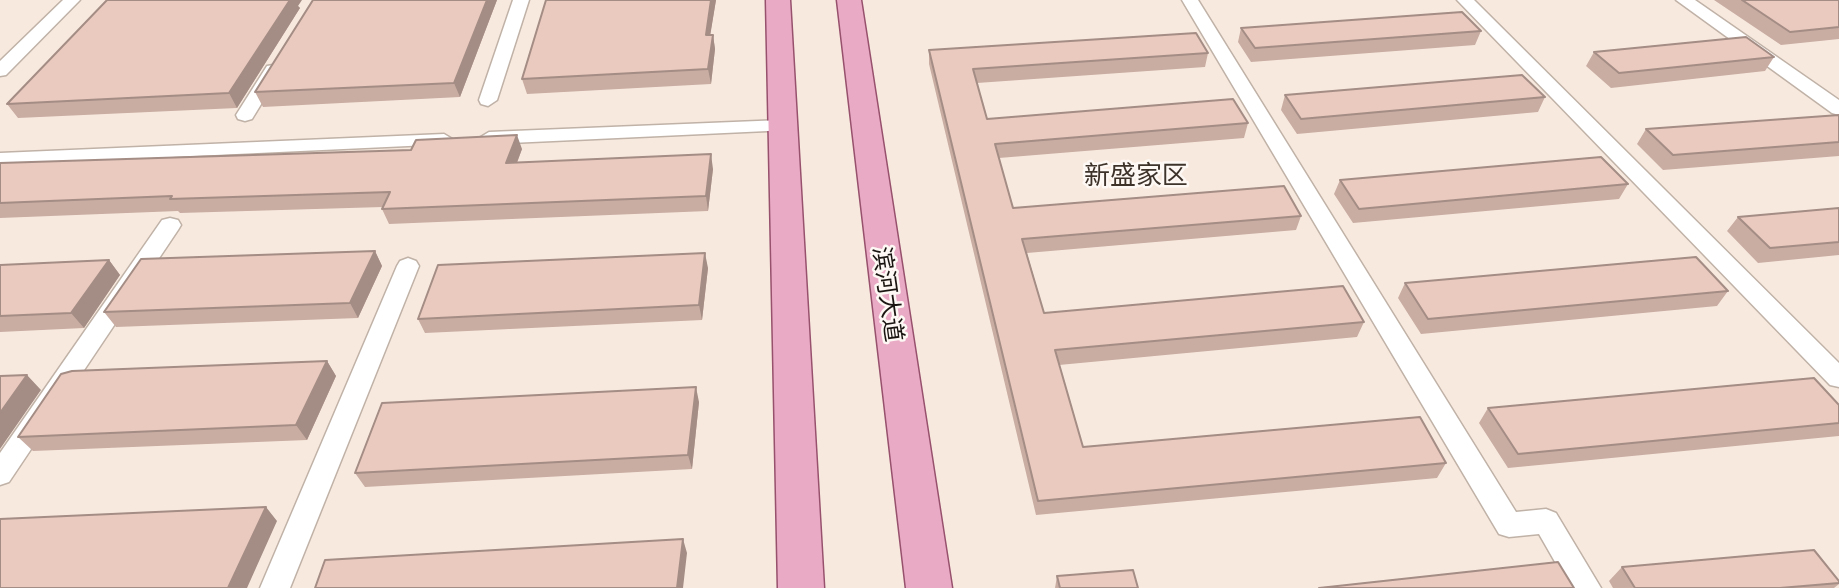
<!DOCTYPE html>
<html>
<head>
<meta charset="utf-8">
<style>
	body { margin:0 }
	canvas { display:block; background:#f8e9de }
</style>
</head>
<body>
<canvas width="1839" height="588"></canvas>
<script>
const context = document.querySelector('canvas').getContext('2d');
context.lineJoin = 'round';
function stroke(path, color, width, dash) { context.strokeStyle = color; context.lineWidth = width; context.lineCap = dash ? 'butt' : 'round'; context.setLineDash(dash || []); context.stroke(path); }
function fillPath(path, color) { context.fillStyle = color; context.fill(path, 'evenodd'); }
function label(font, color, halo, rows, align = 'center') {
  context.font = font + ' Georgia,"Noto Sans SC",serif'; context.lineWidth = 5; context.setLineDash([]); context.textBaseline = 'middle'; context.strokeStyle = halo; context.fillStyle = color; for (const [text, x, y, turn = 0] of rows) {
    context.save(); context.translate(x, y); context.rotate((+turn || 0) * Math.PI / 180); context.textAlign = isNaN(turn) ? turn : align; if (halo) context.strokeText(text, 0, 0); context.fillText(text, 0, 0); context.restore();
  }
}
const minor = new Path2D(`
	M63,0h17l-74,75 -6,1v-15z
	M513,0h16l-32,100 -9,6 -7,-2 -2,-4z
	M1182,0h16l318,512 30,-3 10,4 45,75h-31l-31,-54 -30,3 -10,-3z
	M1457,0h17l365,363v24l-9,-2z
	M1676,0h19l144,100v15l-7,-2z
	M273,65l9,5 -30,49 -7,2 -7,-2 -2,-4 31,-49z
	M782,120l10,6 -3,4 -300,14 -10,-6 10,-6z
	M444,134l10,6 -3,4 -451,21v-12z
	M170,218l8,2 3,5 -3,5 -169,252 -9,3v-32l162,-233z
	M408,258l8,3 3,5 -129,322h-30l137,-322 3,-5z`);
const primary = new Path2D(`
	M766,0h24l34,588h-46z
	M837,0h24l91,588h-46z`);
const wall = new Path2D(`
	M497,0l-37,97 -197,10 -8,-15z
	M716,0l-6,35h3l2,14 -4,35 -184,10 -5,-15z
	M1714,0h125v39l-58,6z
	M298,6l2,2 -63,100 -219,10 -11,-14z
	M1241,28l240,3 -6,14 -224,17 -13,-20z
	M929,50l279,3 -3,14 -228,16 10,36 261,4 -4,15 -245,20 14,50 288,8 -5,14 -269,23 17,60 320,9 -7,15 -298,28 24,82 363,16 -9,15 -401,37 -107,-451z
	M1594,52l180,5 -9,14 -154,17 -25,-22z
	M1285,95l260,2 -7,15 -241,22 -16,-24z
	M1839,115v41l-176,14 -26,-26 9,-15z
	M522,149l-5,14 196,6 -5,42 -319,13 -7,-15 1,-2 -203,6 -2,-2 -178,7v-55z
	M1340,180l288,4 -9,15 -266,24 -19,-29z
	M1839,208v47l-81,8 -31,-32 11,-14z
	M375,251l7,15 -24,52 -242,9 -12,-15z
	M109,260l11,15 -36,53 -84,4v-67z
	M708,268l-6,52 -277,13 -7,-14z
	M1405,283l323,8 -11,15 -296,28 -23,-36z
	M327,361l9,15 -29,64 -274,11 -15,-14z
	M699,402l-7,67 -327,18 -10,-14z
	M1488,408l351,15v13l-331,32 -29,-45z
	M1622,567l217,14v3l-5,4h-221l-4,-7z
	M1057,576l81,12h-83z`);
const shadedWall = new Path2D(`
	M290,0h12l-4,6 2,2 -63,100 -8,-15z
	M487,0h10l-37,97 -6,-14z
	M711,0h5l-8,49 -2,-14z
	M713,35l2,14 -4,35 -3,-15z
	M517,135l5,14 -11,29 -5,-15z
	M711,154l2,15 -5,42 -2,-15z
	M375,251l7,15 -24,52 -8,-15z
	M705,253l3,15 -6,52 -3,-15z
	M109,260l11,15 -36,53 -13,-15z
	M327,361l9,15 -29,64 -11,-15z
	M27,375l14,15 -41,59v-36z
	M696,387l3,15 -7,67 -4,-14z
	M266,507l11,14 -30,67h-19z
	M683,539l4,14 -4,35h-6z`);
const building = new Path2D(`
	M107,0h183l-61,93 -222,11z
	M313,0h174l-33,83 -199,9z
	M546,0h165l-5,35h7l-5,34 -186,10z
	M1742,0h97v27l-49,5z
	M1462,12l19,19 -226,17 -14,-20z
	M1196,33l12,20 -235,16 14,50 246,-20 15,24 -253,21 18,64 271,-22 17,30 -279,23 22,74 299,-27 21,36 -309,28 28,97 337,-30 26,46 -408,38 -109,-451z
	M1746,37l28,20 -155,16 -25,-21z
	M1522,75l23,22 -244,22 -16,-24z
	M1839,115v27l-166,13 -27,-26z
	M517,135l-11,28 205,-9 -5,42 -324,13 8,-17 -220,7 2,-3 -172,7v-40l411,-13 5,-10z
	M1601,157l27,27 -269,25 -19,-29z
	M1839,208v34l-69,6 -32,-31z
	M375,251l-25,52 -246,9 37,-53z
	M705,253l-6,52 -281,14 20,-54z
	M1696,257l32,34 -300,28 -23,-36z
	M109,260l-38,53 -71,3v-51z
	M327,361l-31,64 -278,12 43,-63 11,-3z
	M27,375l-27,38v-37z
	M1814,378l25,27v18l-321,31 -30,-46z
	M696,387l-8,68 -333,18 27,-70z
	M266,507l-38,81h-228v-69z
	M683,539l-6,49h-362l10,-28z
	M1814,550l25,31v2l-59,5h-145l-13,-21z
	M1558,562l16,26h-255z
	M1133,570l5,18h-78l-3,-12z`);
const streetNames = [
	["滨河大道",889,294,82]
];
const neighbourhoodNames = [
	["新盛家区",1136,174]
];
stroke(minor, '#c0b2a7', 3);
stroke(primary, '#97516d', 3);
fillPath(minor, '#fff');
fillPath(primary, '#e9aac5');
fillPath(wall, '#c9ada3');
fillPath(shadedWall, '#a48d85');
fillPath(building, '#eac9be');
stroke(building, '#a48d85', 2);
label('24px', '#1a1511', '#fef8f4', streetNames);
label('26px', '#3e332b', '#fef8f4', neighbourhoodNames);
</script>
</body>
</html>
